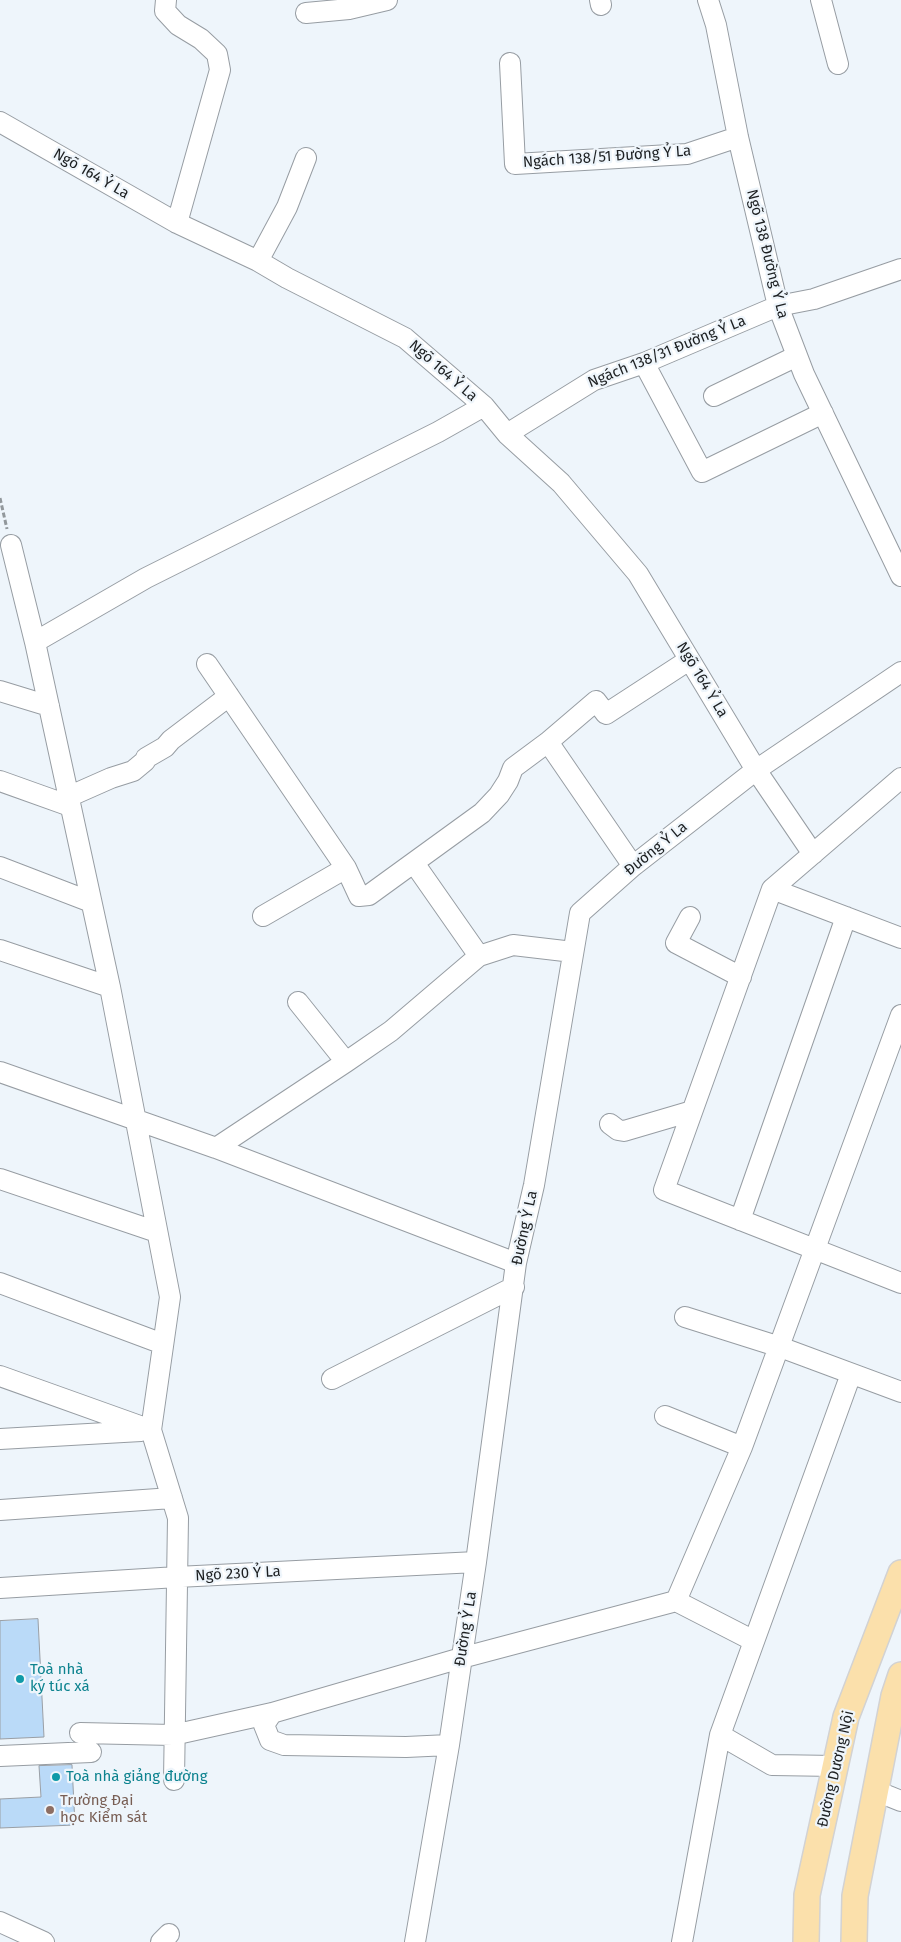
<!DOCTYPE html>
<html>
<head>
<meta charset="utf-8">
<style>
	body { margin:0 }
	canvas { display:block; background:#eef5fb }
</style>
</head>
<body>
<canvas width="901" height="1942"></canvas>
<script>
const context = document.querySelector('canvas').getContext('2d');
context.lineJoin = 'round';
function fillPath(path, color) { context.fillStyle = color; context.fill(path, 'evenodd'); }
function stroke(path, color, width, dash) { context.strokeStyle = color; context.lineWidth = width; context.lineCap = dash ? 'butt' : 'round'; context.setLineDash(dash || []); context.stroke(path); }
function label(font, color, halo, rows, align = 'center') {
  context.font = font + ' "Fira Sans",sans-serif'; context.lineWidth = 4.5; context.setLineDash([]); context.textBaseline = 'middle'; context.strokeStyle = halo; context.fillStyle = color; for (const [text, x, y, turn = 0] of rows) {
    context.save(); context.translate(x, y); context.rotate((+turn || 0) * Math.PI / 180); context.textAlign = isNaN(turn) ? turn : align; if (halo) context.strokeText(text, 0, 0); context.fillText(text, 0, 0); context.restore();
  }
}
const building = new Path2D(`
	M38,1619l6,118 -44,2v-118z
	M72,1765l3,60 -75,3v-29l41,-2 -2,-31z`);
const path = new Path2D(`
	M0,498l7,31`);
const minor = new Path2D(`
	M166,0l-1,11 13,14 23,14 16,15 3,16 -43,153
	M600,0l1,5
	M708,0l8,25 22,112 40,169 26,68 97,202
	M821,0l17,64
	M306,13l43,-4 38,-9
	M510,63l5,101 172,-10 51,-17
	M0,122l177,101 81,38 29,17 118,60 79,68 23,28 54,49 77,91 118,196 57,84
	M258,261l29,-54 19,-49
	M644,363l58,109 121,-59
	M714,396l83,-40
	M507,434l87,-54 50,-17 134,-57 36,-7 87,-30
	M11,545l24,97 75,345 60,310 -19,133 27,88 -4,262
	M35,642l111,-64 292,-146 46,-26
	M207,664l139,204 13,28 10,-1 113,-82 17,-18 9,-14 5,-13 35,-26
	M0,691l49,15
	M901,778l-129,111 -108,301 237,93
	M0,781l70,25
	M68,797l43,-19 22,-7 12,-10 1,-3 19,-11 6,-7 58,-44
	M414,863l65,93
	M633,866l-85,-124 48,-41 10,13 83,-54
	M0,867l91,35
	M772,889l129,49
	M263,916l83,-48
	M690,917l-14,26 65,34
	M0,950l110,37
	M298,1002l48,60
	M0,1072l216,76 300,115
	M610,1124l8,6 6,1 68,-20
	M216,1148l130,-86 45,-31 88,-75 34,-11 60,7
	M0,1179l157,53
	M740,1220l106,-303
	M0,1283l163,61
	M685,1317l95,30 121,45
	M0,1376l151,54
	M332,1379l182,-92
	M665,1416l77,31
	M0,1439l141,-8
	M0,1510l172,-12
	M0,1588l177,-11 299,-15
	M676,1601l66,-154 159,-432
	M272,1713l-8,12 6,15 14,5 122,2 43,-2
	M80,1733l93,2 99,-22 189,-55 215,-57 78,40
	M720,1735l52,30 63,1
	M0,1756l91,-4
	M876,1791l25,10
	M0,1922l44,20
	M161,1942l8,-8
	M415,1942l34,-197 27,-183 40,-299 18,-78 46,-272 53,-47 123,-96 145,-98
	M682,1942l38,-207 131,-361`);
const major = new Path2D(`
	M806,1942l1,-47 39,-178 55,-144
	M854,1942l1,-46 39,-200 7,-21`);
const markers = [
	[20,1679,5,"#0f9aa8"],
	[56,1777,5,"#0f9aa8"],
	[50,1810,5,"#8d6e63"]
];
const streetNames = [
	["Ngách 138/51 Đường Ỷ La",607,157,-4],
	["Ngõ 164 Ỷ La",91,174,30],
	["Ngõ 138 Đường Ỷ La",767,254,76],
	["Ngách 138/31 Đường Ỷ La",667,352,-22],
	["Ngõ 164 Ỷ La",443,371,41],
	["Ngõ 164 Ỷ La",702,680,59],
	["Đường Ỷ La",656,849,-39],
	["Đường Ỷ La",525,1228,-78],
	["Ngõ 230 Ỷ La",238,1574,-3],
	["Đường Ỷ La",466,1629,-81],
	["Đường Dương Nội",836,1769,-77]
];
const cultureNames = [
	["Toà nhà",30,1670],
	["ký túc xá",30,1687],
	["Toà nhà giảng đường",66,1777]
];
const educationNames = [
	["Trường Đại",60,1801],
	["học Kiểm sát",60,1818]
];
fillPath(building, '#badaf8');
stroke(building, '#9a9fa5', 1);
stroke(minor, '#979da3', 22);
stroke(major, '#d2d2d3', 28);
stroke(path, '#92989c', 3, [5, 2.5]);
stroke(minor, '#fff', 20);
stroke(major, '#fbe0ab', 25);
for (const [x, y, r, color] of markers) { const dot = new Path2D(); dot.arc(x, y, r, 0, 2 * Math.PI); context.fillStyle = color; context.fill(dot); stroke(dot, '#eef5fb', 2); }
label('15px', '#1c1f21', '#eef5fb', streetNames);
label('15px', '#0d838f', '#eef5fb', cultureNames, 'left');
label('15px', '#785e54', '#eef5fb', educationNames, 'left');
</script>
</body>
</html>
